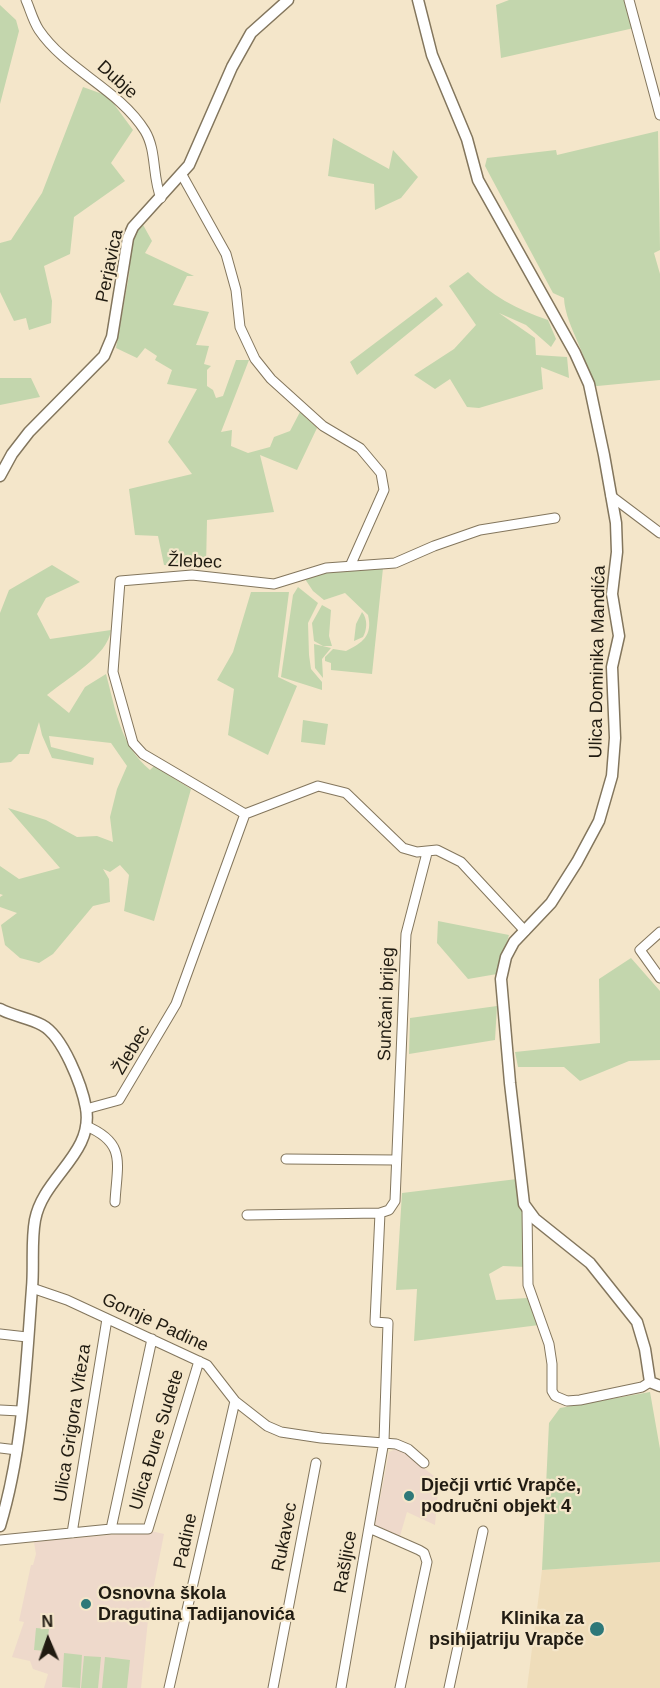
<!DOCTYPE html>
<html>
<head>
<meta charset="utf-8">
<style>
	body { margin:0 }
	#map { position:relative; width:660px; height:1688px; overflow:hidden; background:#f4e6ca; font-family:Arial,sans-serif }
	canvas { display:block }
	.north { position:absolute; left:18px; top:1610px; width:60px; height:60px; -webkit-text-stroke:4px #f4e6ca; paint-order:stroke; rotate:358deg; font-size:16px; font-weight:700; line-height:24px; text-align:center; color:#201b11 }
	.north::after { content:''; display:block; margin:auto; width:21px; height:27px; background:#201b11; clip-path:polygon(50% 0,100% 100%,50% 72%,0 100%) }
</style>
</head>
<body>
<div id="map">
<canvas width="660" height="1688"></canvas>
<div class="north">N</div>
</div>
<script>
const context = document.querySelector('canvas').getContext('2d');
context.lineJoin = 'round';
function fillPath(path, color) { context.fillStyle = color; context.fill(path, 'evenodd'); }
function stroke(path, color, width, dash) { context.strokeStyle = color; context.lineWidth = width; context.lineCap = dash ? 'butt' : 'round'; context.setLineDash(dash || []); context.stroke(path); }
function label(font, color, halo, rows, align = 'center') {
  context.font = font + ' Arial,sans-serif'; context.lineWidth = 4.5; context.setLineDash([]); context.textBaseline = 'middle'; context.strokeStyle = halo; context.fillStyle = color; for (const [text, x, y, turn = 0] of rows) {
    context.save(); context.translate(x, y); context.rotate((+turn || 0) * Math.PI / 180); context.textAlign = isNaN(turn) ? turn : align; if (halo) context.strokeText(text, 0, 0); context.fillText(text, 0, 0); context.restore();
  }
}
const built = new Path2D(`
	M660,1562v126h-133l15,-118z`);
const education = new Path2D(`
	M398,1448l41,32 -4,45 -28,-13 -7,24 -25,-11 14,-73z
	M151,1531l13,3 -15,76 -8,78h-97l4,-14 -15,-5 -3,-8 -18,-4 12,-35 -5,-1 12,-56h2l3,-11 -2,-12z`);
const green = new Path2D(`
	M509,0h118l7,28 -133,30 -5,-53z
	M0,5l16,15 3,11 -19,73z
	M83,87l25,9 25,34 -22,33 14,18 -51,36 -4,37 -26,12 8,35 -1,22 -22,7 -3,-12 -12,3 -14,-29v-49l11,-3 31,-47z
	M658,131l2,119 -6,3 6,21v106l-73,7c7,-26 -22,-59 -23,-89l-11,-5 -68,-127 2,-8 69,-8 1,5z
	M333,138l56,31 4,-19 25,27 -17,21 -26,12 -1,-26 -46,-8z
	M142,223l10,18 -7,12 49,23h-7l-14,29 36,7 -13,33 13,1 -5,18 7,2 -4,4v16l6,4 3,8 7,-2 13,-36h13l-28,72 11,-2 -1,16 17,7 22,-6 4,-10 16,-6 10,-19 17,16 -20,42 -37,-15 14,57 -67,8 -1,47 -42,-2 -6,-29 -23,-1 -6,-46 63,-15 -24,-32 29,-53 -30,-5 5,-14 -17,-10 2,-4 -12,-8 -8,10 -21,-10 13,-73 3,-38z
	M468,272c22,23 50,38 80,48l8,19 -5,8 -25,-22 -27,-12 36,25 1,17 31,2 2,21 -28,-11 2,22 -64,19 -12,-1 -17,-28 -15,10 -21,-14 40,-26 22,-24 -27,-39z
	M436,297l7,8 -86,70 -7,-13z
	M0,378h31l9,19 -40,8z
	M52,565l28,17 -34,16 -9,16 13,25 61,-9c-3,26 -45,49 -64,65l22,18 16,-26 21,-13c10,37 14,71 44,96l4,-4 37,23 -37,132 -30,-10 5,-36 -9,-10 -10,7 -7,-3 6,10 1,23 -17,4 -40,48 -14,9 -19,-5 -15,-13 -4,-20 16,-12 -17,-6v-10l3,-2 -3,-1v-28l19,13 41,-11 -52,-60 38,12 31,17 20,-1 16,6 -3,-25 7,-28 10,-23 -16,-23 -62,-7 2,11 43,11 -1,7 -41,-7 -10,-23 -3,-13 -10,32h-10l-8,8 -11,1v-150l9,-23z
	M383,568l-11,106 -41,-4v-7l-6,-2v-4l8,-8 13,2c16,-8 27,-15 22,-36l-23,-22 -21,7 -11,-9 -8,-12 22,-7z
	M298,587l20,16 -10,20 1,32 2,14 11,13v8l-41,-13 12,-82z
	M251,592h38l-11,85 19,9 -29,69 -40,-20 6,-46 -17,-9 16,-28z
	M322,605l9,5 -2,26 3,10h-9l-9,-5 -2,-18z
	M362,612c6,7 5,18 1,25l-9,4 2,-17z
	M314,644l17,4 -9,11 1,19 -8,-10z
	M303,720l25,4 -3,21 -24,-3z
	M438,921l71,14 -12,39 -29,5 -31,-36z
	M631,958l29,33v69l-31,1 -49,20 -16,-14h-46l-3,-15 85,-9 -1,-64z
	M497,1006l-2,34 -86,14 1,-36z
	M517,1179l8,42 1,46 -23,-1 -14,8 7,26 31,-2 12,27 -125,16 3,-52 -21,1 6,-97z
	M650,1392l10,57v113l-118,8 7,-147 11,-15z
	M36,1628l13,1 -3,22 -12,-1z
	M64,1653l18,2 -2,33 -18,-1z
	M84,1656l17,1 -3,31h-17z
	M105,1657l25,3 -3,28h-25z`);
const minor = new Path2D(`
	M26,0c4,9 7,21 13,30 27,40 80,59 106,101 12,20 7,46 16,67
	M629,0l31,115
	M182,175l44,79 10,36 4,37 15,32 16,20 52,47 37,22 21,25 3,17 -33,74
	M611,496l49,37
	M525,931l-64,-69 -24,-12 -20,2 -14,-4 -57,-55 -28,-7 -73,28 -102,-60 -10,-11 -20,-71 7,-91 72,-6 82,9 52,-16 69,-5 39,-17 46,-16 75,-12
	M660,932l-20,18 20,28
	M86,1109l33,-9 57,-96 69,-190
	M86,1126c41,17 31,38 29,76
	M286,1159l109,1
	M527,1210l1,75 21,59 3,20v27l3,5 12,5 13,-1 62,-13 8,-5
	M247,1215l133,-2
	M32,1288l35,12 140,65 28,36 32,25 14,6 40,6 75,6 12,5 16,14
	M0,1334l27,3
	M0,1410l20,1
	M0,1448l17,2
	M369,1528l50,22 5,3 3,9 -27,126
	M111,1529l41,-190
	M72,1533l35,-214
	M0,1540l111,-11h37l51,-168
	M169,1688l66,-287
	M273,1688l43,-225
	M341,1688l43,-247 4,-118 -13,-1 5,-109 9,-3 6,-9 11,-267 21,-81
	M449,1688l34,-157`);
const tertiary = new Path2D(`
	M418,0l14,55 35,84 11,41 97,173 14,31 15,71 12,68 1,29 -5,42 7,42 -7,31 3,71 -3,38 -13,45 -22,41 -26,41 -37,39 -8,15 -5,22 9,104 14,121 11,15 55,44 47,59 8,27 5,33 10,4
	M0,476l12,-22 17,-22 75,-76 8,-19 16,-99 5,-11 56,-62 43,-98 19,-34 37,-33
	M0,1009c13,7 29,9 42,16 21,11 40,61 44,83 8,46 -43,69 -51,112 -4,22 -1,46 -3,68 -6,79 -9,162 -32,238`);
const markers = [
	[409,1496,6,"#2e7879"],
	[86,1604,6,"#2e7879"],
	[597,1629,8,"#2e7879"]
];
const streetNames = [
	["Dubje",117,80,42],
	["Perjavica",110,266,-78],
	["Žlebec",195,562,2],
	["Ulica Dominika Mandića",598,662,-89],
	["Sunčani brijeg",387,1004,-88],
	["Žlebec",132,1050,-59],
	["Gornje Padine",155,1323,25],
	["Ulica Grigora Viteza",73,1423,-81],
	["Ulica Đure Sudete",157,1440,-73],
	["Rukavec",285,1537,-79],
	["Padine",186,1541,-78],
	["Rašljice",346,1562,-80]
];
const poiNames = [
	["Dječji vrtić Vrapče,",421,1486],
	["područni objekt 4",421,1507],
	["Osnovna škola",98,1594],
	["Dragutina Tadijanovića",98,1615],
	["Klinika za",584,1619,"right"],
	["psihijatriju Vrapče",584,1640,"right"]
];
fillPath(built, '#efddba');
fillPath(education, '#eed9cb');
fillPath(green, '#c3d6ad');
stroke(minor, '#83765d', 11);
stroke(tertiary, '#83765d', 13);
stroke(minor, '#fff', 9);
stroke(tertiary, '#fff', 10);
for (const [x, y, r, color] of markers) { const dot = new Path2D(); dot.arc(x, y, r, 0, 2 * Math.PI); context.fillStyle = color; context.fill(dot); stroke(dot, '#f4e6ca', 2); }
label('18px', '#201b11', '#f4e6ca', streetNames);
label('bold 18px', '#201b11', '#f4e6ca', poiNames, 'left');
</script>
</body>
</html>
